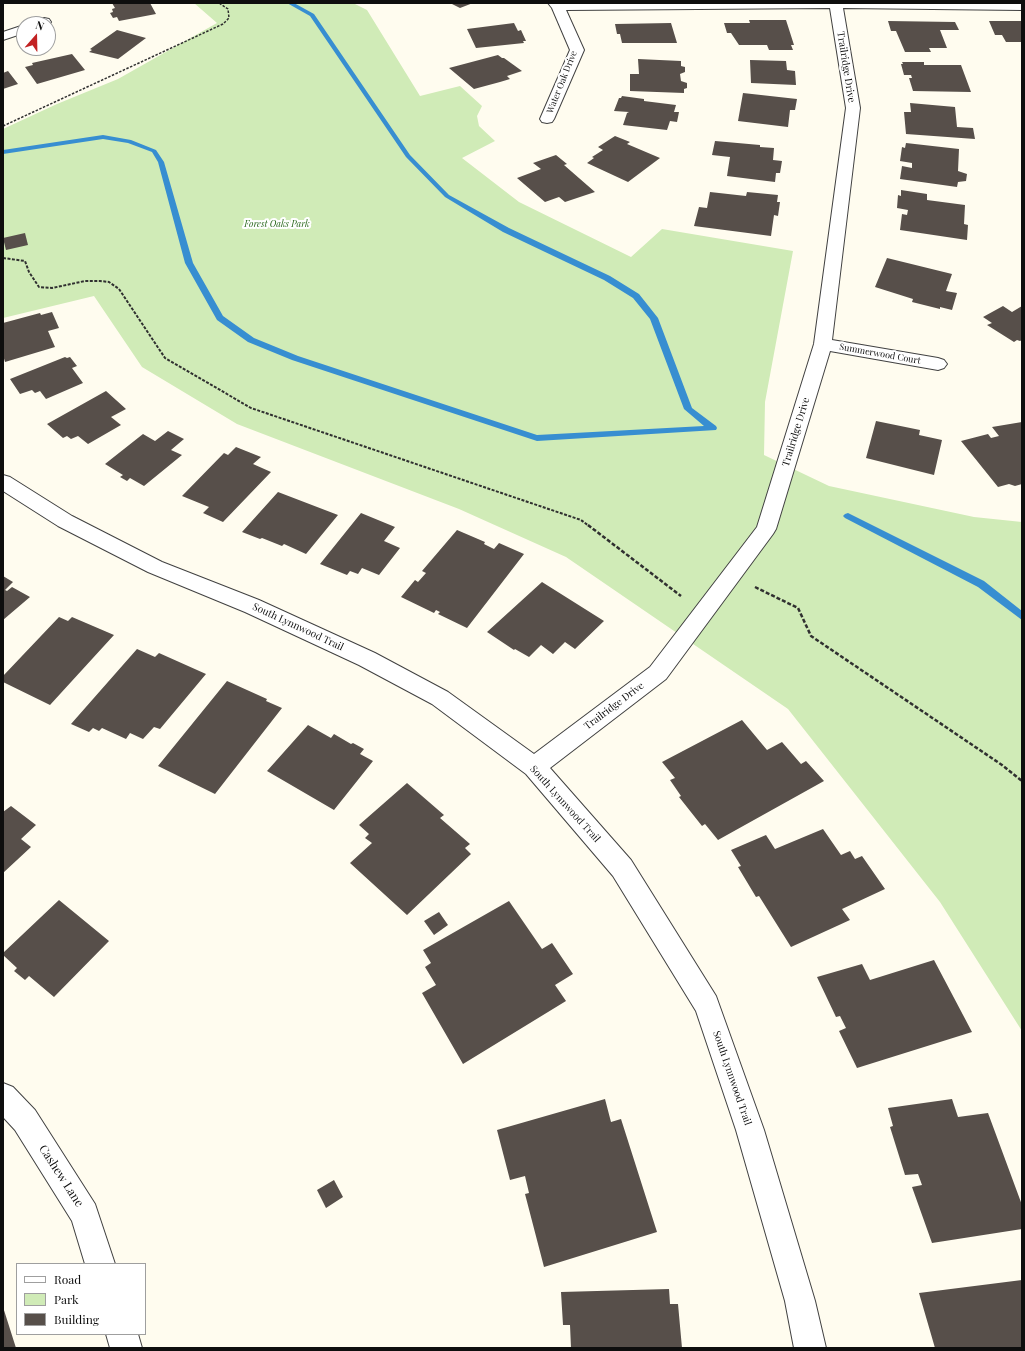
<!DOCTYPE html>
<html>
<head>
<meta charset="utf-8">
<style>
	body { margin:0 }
	#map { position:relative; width:1025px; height:1351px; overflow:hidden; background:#fffcef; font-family:"Playfair Display",serif }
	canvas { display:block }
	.frame { position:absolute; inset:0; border:4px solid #0e0e0e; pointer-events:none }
	.legend { position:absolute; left:16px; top:1263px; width:130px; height:72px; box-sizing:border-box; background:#fff; border:1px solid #9f9f9f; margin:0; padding:5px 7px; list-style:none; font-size:12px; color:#0e0e0e }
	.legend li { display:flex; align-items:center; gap:8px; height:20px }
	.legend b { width:20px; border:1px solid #9f9f9f }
	.north { position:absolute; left:16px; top:16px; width:40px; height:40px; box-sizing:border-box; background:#fff; border:1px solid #9f9f9f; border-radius:50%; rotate:20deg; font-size:11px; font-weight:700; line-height:16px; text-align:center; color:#0e0e0e }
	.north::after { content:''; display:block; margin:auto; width:14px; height:18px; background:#c22223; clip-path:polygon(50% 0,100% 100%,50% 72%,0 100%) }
</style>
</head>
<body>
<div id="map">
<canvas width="1025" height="1351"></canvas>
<div class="frame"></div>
<ul class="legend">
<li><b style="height:5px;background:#fff"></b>Road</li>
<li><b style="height:11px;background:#d0ebb7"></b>Park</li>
<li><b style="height:11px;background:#574f4a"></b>Building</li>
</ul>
<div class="north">N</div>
</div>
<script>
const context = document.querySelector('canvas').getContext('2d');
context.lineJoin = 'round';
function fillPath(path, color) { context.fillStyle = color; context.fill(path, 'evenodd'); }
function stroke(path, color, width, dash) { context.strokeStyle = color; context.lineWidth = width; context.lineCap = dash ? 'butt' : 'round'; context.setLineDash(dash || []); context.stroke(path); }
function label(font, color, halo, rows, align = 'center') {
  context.font = font + ' "Playfair Display",serif'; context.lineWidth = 4; context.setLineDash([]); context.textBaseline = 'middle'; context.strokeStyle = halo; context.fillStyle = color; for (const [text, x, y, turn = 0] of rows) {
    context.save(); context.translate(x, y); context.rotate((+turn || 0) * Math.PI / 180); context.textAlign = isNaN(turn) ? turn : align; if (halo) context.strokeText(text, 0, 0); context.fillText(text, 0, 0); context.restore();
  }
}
const green = new Path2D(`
	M194,3h159l14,7 53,86 40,-10 22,20 -5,10 2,10 16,15 -33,17 57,44 112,55 31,-28 131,22 -28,151 -1,53 65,31 145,31 48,5v509l-82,-129 -152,-193 -222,-152 -107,-48 -222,-85 -95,-57 -48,-71 -91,22v-189l54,-25 61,-25 99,-56z`);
const stream = new Path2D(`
	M287,3h7l20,11 96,141 39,40 60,33 101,48 29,18 19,24 34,90 24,18 1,2 -1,2 -179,11 -245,-81 -44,-18 -31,-22 -32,-57 -27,-101 -6,-10 -24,-9 -25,-4 -100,15v-4l100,-15 28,5 25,10 8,12 29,101 30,53 31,22 44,18 239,79 167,-9 -20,-17 -34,-90 -17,-21 -29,-18 -101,-48 -58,-35 -39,-40 -96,-141z
	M848,513l136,68 38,30v9l-44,-33 -133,-69 -2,-2 2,-2z`);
const building = new Path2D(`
	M112,3h38l6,11 -37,7 -2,-4 -4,1 -3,-5 3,-1 -1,-3 3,-1z
	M450,3h23l-13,5z
	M749,20h37l8,25h-3l2,5h-24l-2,-5h-28l-8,-12h-4l-3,-10h26z
	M888,21l67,1 4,8h-19l7,18h-18l2,4h-26l-9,-21h-5z
	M989,21h33v21h-16l-4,-7h-7z
	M514,23l4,8 3,-1 5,11h-3l1,2 -48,5 -9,-19z
	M671,23l6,20h-55l-2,-9h-3l-2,-10z
	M117,30l29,8 -28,21 -29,-7 3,-2 -2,-1z
	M72,54l13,16 -48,14 -12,-17 8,-2 -1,-2z
	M498,55l4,3h2l18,13 -15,5 3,3 -10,3 -26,7 -25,-21z
	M638,59l43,2v5l4,1v5l-5,2 1,7 6,2v5l-3,1v4l-54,-2v-17h9z
	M750,60l36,1 1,9 8,1 1,14 -45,-2z
	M902,62h22v3h37l10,27 -58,-1 -4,-13h3l-1,-3h-7l-3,-11h2z
	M8,71l10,13 -15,5v-16z
	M743,93l54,6 -2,11h-5l-2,17 -50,-6z
	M622,96l22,3v2l32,4 -2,7h5l-2,10 -7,-1 -3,9 -44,-5 4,-12 2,-1 -15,-1 5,-13h2z
	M910,103l45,4 2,20 16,1 2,11 -69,-5 -2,-22h7z
	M615,136l15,6 -3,2 33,14 -32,24 -41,-19 7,-5 -2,-1 11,-7 -5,-3z
	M715,141l45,4v2l14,1 -1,12 9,1 -2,12h-4l-1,9 -48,-6 3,-19 -18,-2z
	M906,143l53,6 -1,22 9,3 -1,7 -8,1 -1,5 -57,-8 2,-13 10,2v-5l-12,-2 2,-14 3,1z
	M556,155l11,9 -3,1 31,27 -30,10 -6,-5 -14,5 -28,-24 24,-9 -8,-6z
	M901,190l26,4v6l38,5 -1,19 4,1 -1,15 -67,-10 2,-16 5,1 1,-5 -11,-2 1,-13 3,1z
	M710,192l36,4 1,-4 31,3 -1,7h3l-2,14 -4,-1 -3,21 -77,-10 5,-19 8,1z
	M25,233l3,12 -22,5 -3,-12z
	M887,258l65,16 -6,17 11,2 -5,17 -12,-3v2l-28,-7 1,-3 -38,-12z
	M1003,306l9,6 10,-6v34l-2,1 -3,-1 -3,2 -27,-17 5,-2 -9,-6z
	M52,312l7,16 -11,3 7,16 -50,15 -2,-7v-32l37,-10 1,2z
	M65,357l2,1 3,-1 7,9 -5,2 11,15 -37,16 -6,-8 -5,2 -3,-3 -12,4 -10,-15z
	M106,391l20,18 -15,8 10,8 -33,19 -10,-8 -7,3 -4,-3 -4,2 -16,-14z
	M876,421l44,9 -1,5 23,5 -8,35 -68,-17z
	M1022,422v62l-7,2 -6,-2 -11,3 -37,-46 27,-7 3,4 8,-2 -7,-9z
	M168,431l16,8 -13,11 11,5 -38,31 -14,-8 -3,3 -7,-4 3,-2 -18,-11 38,-30 12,7z
	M236,447l25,10 -8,7 18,8 -48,50 -20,-9 6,-6 -27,-11 42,-43 4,2z
	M278,492l60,23 -32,39 -22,-10 -2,2 -20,-8 -2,1 -18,-7z
	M361,513l34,14 -11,14 16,7 -21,27 -17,-7 -4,6 -8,-3 -3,4 -27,-11z
	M457,530l28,12 -1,2 10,5 5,-6 25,11 -57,74 -29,-14 2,-2 -4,-2 -2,3 -33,-16 14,-17 3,2 8,-9 -4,-2z
	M3,576l10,6 -8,8 2,1 5,-4 18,10 -27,23z
	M542,582l62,39 -29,28 -10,-7 -12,12 -12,-9 -12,12 -14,-8 -1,1 -27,-18z
	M59,617l9,4 4,-4 42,18 -64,70 -47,-23v-6z
	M137,649l18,8 4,-4 47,21 -46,55 -6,-2 -11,12 -13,-6 -4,6 -24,-11 -3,3 -6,-3 -4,4 -18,-8z
	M227,681l40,18 -1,2 16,7 -67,86 -57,-28z
	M742,720l25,30 15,-8 19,22 5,-3 18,20 -106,59 -13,-16 -3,2 -23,-29 2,-1 -11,-16 5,-2 -13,-16z
	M308,725l23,13 3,-4 17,10 2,-1 11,6 -4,5 13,7 -39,49 -67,-39z
	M407,783l37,32 -4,3 30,26 -5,4 6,6 -64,61 -57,-52 22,-20 -7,-5 4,-4 -10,-9z
	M11,806l25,19 -15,14 10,8 -28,26v-61z
	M823,829l18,26 9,-4 5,8 7,-3 23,33 -43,20 8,11 -59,27 -32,-51 -3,1 -18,-30 3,-1 -10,-16 35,-15 9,14z
	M59,900l50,41 -55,56 -25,-21 -4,4 -11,-9 3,-3 -14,-13v-2z
	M509,901l33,48 10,-6 21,31 -18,11 11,16 -103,63 -41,-71 14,-8 -11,-18 6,-4 -8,-13z
	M439,912l9,13 -14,10 -10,-14z
	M934,960l38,72 -115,36 -18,-37 7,-3 -6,-12 -4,1 -19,-40 45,-13 8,16z
	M605,1099l6,23 10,-3 36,113 -113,35 -19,-73 4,-1 -4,-17 -15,4 -13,-50z
	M952,1099l6,18 30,-4 34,92v24l-90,14 -20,-56 10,-2 -4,-11 -13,1 -15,-48 3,-1 -5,-18z
	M334,1180l9,17 -17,11 -9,-18z
	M1022,1280v68h-87l-16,-55z
	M669,1289l1,15h8l4,44h-111l-1,-23h-7l-2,-33z
	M3,1307l13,41h-13z`);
const pathFar2 = new Path2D(`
	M3,126l220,-102 6,-6 -1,-9 -9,-6`);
const pathFar1 = new Path2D(`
	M3,258l22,3 4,11 10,15 13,1 33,-7h15l9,1 10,7 46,69 86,50 330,112 8,6`);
const path = new Path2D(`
	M588,525l93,71
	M755,587l43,21 13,28 191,129 20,16`);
const minor = new Path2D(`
	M548,3h474v7l-179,-2 17,100 -28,232 106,18 6,2 3,4 -3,4 -6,2 -108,-19 -54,178 -3,5 -107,145 -116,89 81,92 85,136 48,134 51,171 11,47h-32l-9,-47 -49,-171 -40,-119 -83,-135 -87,-102 -94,-70 -73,-39 -114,-53 -97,-40 -90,-46 -55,-35v-16l7,2 62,39 90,46 97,38 116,53 73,39 86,62 116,-87 107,-140 57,-183 32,-236 -16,-100 -264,2 18,40 -30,69 -2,3 -5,1 -5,-1 -2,-3 30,-69 -18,-42z
	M44,18l5,1 2,3 -2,3 -17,-1 2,-3z
	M24,25v8l-21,7v-8z
	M3,1083l10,4 22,23 60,94 20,60h-30l-13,-43 -57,-91 -12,-13z
	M106,1334h32l4,14h-32z`);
const farStreetnames = [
	["Water Oak Drive",562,82,-68],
	["Summerwood Court",880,354,10]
];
const farParknames = [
	["Forest Oaks Park",277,224]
];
const streetNames = [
	["Trailridge Drive",846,67,81],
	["Trailridge Drive",796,432,-73],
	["South Lynnwood Trail",298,627,25],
	["Trailridge Drive",614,706,-37],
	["South Lynnwood Trail",565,804,48],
	["South Lynnwood Trail",732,1078,71]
];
const nearStreetnames = [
	["Cashew Lane",61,1176,57]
];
fillPath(green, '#d0ebb7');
fillPath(stream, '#378ed1');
fillPath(building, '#574f4a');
stroke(minor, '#414141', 2);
stroke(pathFar2, '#303030', 1.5, [2.5, 1.5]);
stroke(pathFar1, '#303030', 2, [3, 1.5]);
stroke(path, '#303030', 2.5, [4, 2]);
fillPath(minor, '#fff');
label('9px', '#0e0e0e', '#fff', farStreetnames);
label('italic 9px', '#29681c', '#fff', farParknames);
label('10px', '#0e0e0e', '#fff', streetNames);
label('12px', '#0e0e0e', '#fff', nearStreetnames);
</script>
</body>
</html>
